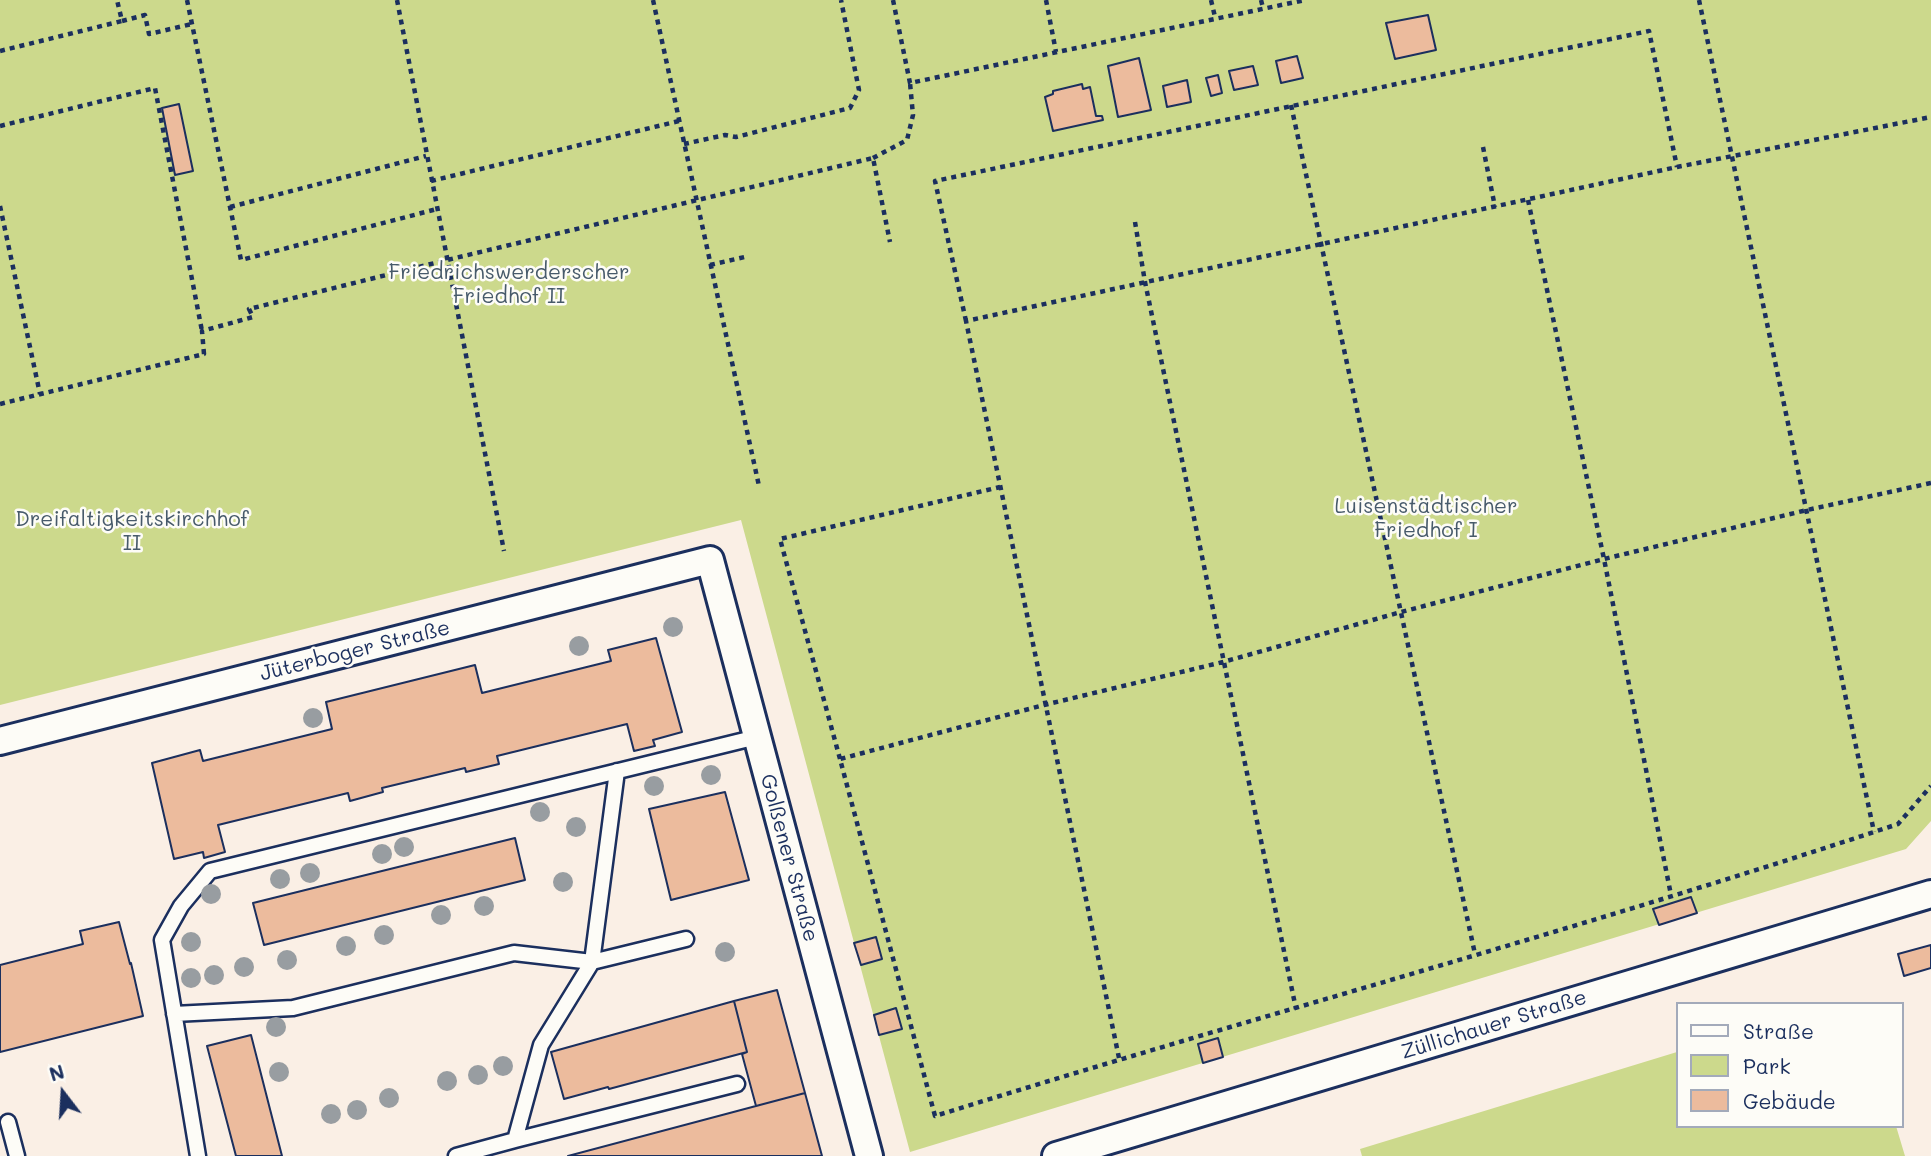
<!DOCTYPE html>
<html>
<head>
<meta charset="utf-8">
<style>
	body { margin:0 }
	#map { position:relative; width:1931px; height:1156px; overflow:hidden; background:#faefe5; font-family:Mali,sans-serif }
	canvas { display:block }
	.legend { position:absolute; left:1676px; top:1002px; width:228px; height:126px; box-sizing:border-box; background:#fdfcf7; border:2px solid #a3aaba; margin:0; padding:9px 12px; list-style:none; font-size:21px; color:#1b2f5e }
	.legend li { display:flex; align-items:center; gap:14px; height:35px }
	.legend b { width:35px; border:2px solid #a3aaba }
	.north { position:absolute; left:28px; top:1058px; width:70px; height:70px; -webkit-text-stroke:5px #fdfcf7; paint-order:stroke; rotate:343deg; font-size:19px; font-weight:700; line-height:28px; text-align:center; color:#1b2f5e }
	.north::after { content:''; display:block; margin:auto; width:24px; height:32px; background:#1b2f5e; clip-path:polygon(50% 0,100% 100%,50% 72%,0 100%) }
</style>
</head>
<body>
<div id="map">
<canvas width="1931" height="1156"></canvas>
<ul class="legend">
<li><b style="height:9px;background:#fdfcf7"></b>Straße</li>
<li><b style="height:19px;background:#ccd98c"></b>Park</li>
<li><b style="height:19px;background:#ecbb9d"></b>Gebäude</li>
</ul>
<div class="north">N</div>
</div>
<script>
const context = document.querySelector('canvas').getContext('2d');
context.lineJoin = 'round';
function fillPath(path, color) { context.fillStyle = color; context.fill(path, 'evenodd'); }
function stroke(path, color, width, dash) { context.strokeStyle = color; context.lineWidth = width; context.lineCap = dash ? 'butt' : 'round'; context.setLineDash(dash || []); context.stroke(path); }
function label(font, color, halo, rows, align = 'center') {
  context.font = font + ' Mali,sans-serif'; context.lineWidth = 5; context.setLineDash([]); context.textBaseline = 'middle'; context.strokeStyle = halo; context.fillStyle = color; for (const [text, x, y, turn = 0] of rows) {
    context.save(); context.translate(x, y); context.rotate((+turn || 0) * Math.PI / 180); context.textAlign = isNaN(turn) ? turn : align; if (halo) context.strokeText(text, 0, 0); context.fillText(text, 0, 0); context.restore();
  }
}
const green = new Path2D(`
	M0,0h1931v821l-25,28 -996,303 -169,-632 -741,185z
	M1677,1052v74h219l9,30h-543l-2,-7z`);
const building = new Path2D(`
	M1428,15l8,35 -41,9 -9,-36z
	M1297,56l6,22 -22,5 -5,-22z
	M1139,58l12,52 -33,7 -10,-51z
	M1253,66l5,19 -24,5 -5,-19z
	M1218,75l4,18 -11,3 -5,-18z
	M1187,80l4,22 -24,5 -4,-21z
	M1082,84l1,5 7,-2 6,29h6l1,4 -50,11 -8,-34 8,-3v-3z
	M179,104l14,67 -18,4 -13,-67z
	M656,638l26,94 -29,8 2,6 -21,5 -7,-27 -130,32 2,8 -33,8 -1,-4 -83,20 1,4 -33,9 -2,-8 -130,32 7,27 -21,6 -1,-6 -29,7 -22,-96 48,-13 3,11 129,-32 -6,-27 149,-37 7,28 129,-32 -3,-11z
	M725,792l24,88 -78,20 -22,-91z
	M515,838l10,42 -261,65 -11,-42z
	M1691,897l6,16 -38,12 -6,-16z
	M119,922l11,42 1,-1 12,53 -143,36v-87l83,-21 -3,-13z
	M876,937l6,22 -21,6 -7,-22z
	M1931,945v23l-27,8 -6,-22z
	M777,990l28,103 -49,13 -14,-52 5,-2 -13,-51z
	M734,1001l13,51 -138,37 -1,-2 -44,12 -13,-47z
	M896,1008l6,21 -23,6 -5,-20z
	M251,1035l31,121h-46l-29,-110z
	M1218,1038l5,19 -20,6 -5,-19z
	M805,1093l17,63h-254l188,-50z`);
const path = new Path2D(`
	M187,0l54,260 196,-51
	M397,0l107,551
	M653,0l106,486
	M893,0l17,83 395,-83
	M1046,0l10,52
	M1211,0l4,17
	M1261,0l2,8
	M1699,0l175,832
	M122,21l23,-6 4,19 43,-10
	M0,51l122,-30 -5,-21
	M1291,105l184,849
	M0,126l155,-38 47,243
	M684,144l41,-9 11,2 114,-29 9,-18 -18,-90
	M1483,147l12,60
	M873,158l34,-18 6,-25 -3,-32
	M431,181l248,-60
	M1528,200l76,359 67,336
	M0,206l40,188
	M230,207l196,-51
	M1135,222l10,60 151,727
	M710,265l39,-9
	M966,321l-31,-140 714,-150 28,136
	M0,404l204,-50 -2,-23 51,-14 -4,-8 198,-49 426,-102 17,84
	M1931,483l-124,27 -203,49 -203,53 -178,50 -179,43 -204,54 95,357c320,-100 645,-186 963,-292l33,-38
	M840,759l-60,-220 220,-52
	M1119,1058l-153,-737 711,-154 254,-50`);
const service = new Path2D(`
	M174,1014l119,-6 221,-55 78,9 94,-23
	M8,1122l9,34
	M515,1140l222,-56
	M198,1156l-36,-216 19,-34 29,-35 547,-134
	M456,1156l59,-16 26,-95 51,-83 25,-191`);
const minor = new Path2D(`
	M0,741l710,-181 159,596
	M1056,1156l875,-262`);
const trees = [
	[673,627],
	[579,646],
	[313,718],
	[711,775],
	[654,786],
	[540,812],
	[576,827],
	[404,847],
	[382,854],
	[310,873],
	[280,879],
	[563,882],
	[211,894],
	[484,906],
	[441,915],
	[384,935],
	[191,942],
	[346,946],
	[725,952],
	[287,960],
	[244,967],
	[214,975],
	[191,978],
	[276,1027],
	[503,1066],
	[279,1072],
	[478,1075],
	[447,1081],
	[389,1098],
	[357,1110],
	[331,1114]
];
const parkNames = [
	["Friedrichswerderscher",509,273],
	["Friedhof II",509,297],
	["Luisenstädtischer",1426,507],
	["Friedhof I",1426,531],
	["Dreifaltigkeitskirchhof",132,520],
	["II",132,544]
];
const streetNames = [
	["Jüterboger Straße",355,651,-14],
	["Golßener Straße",789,858,75],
	["Züllichauer Straße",1494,1025,-17]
];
fillPath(green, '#ccd98c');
fillPath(building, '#ecbb9d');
stroke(building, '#1b2f5e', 2);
stroke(service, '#1b2f5e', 19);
stroke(minor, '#1b2f5e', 32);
stroke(path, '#1b2f5e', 4.5, [5, 5]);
stroke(service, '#fdfcf7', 14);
stroke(minor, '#fdfcf7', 26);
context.fillStyle = '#989da1';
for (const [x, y] of trees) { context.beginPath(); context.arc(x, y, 10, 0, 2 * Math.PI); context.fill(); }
label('21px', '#475a6a', '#fdfcf7', parkNames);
label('21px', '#1b2f5e', '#fdfcf7', streetNames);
</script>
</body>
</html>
